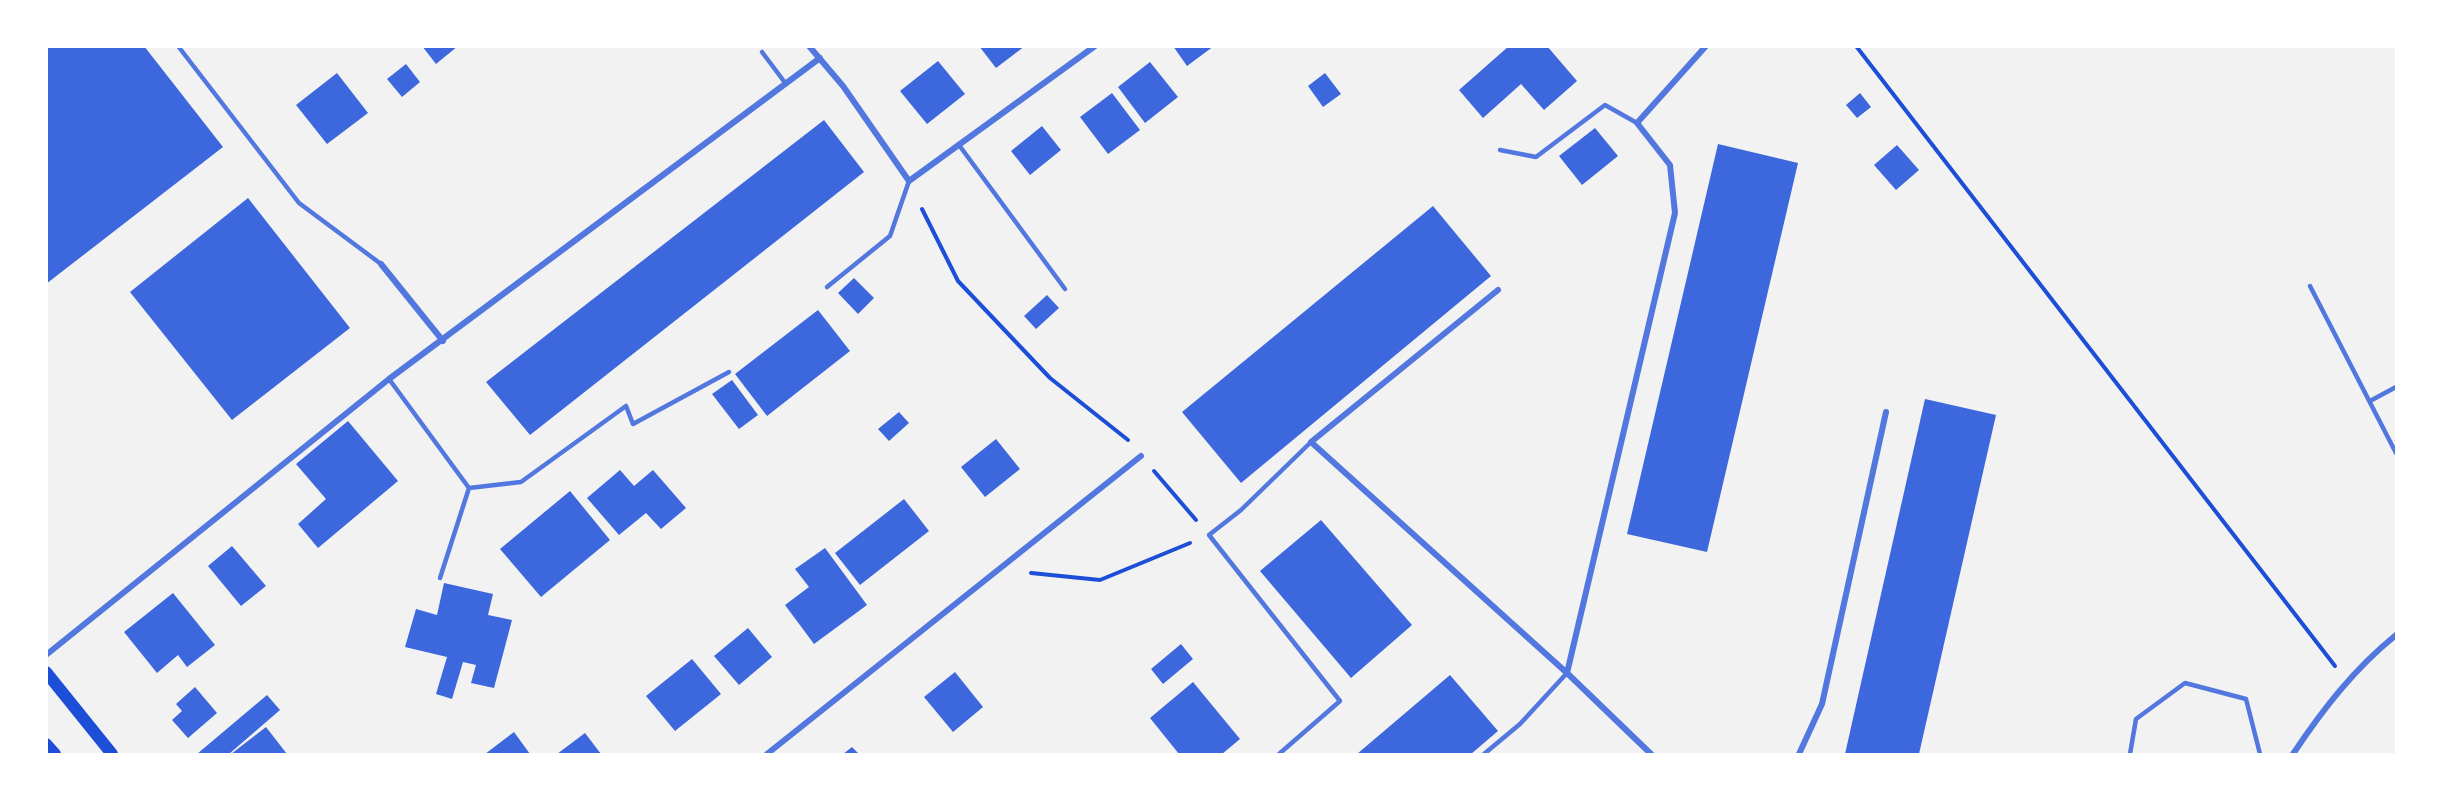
<!DOCTYPE html>
<html>
<head>
<meta charset="utf-8">
<style>
	body { margin:0 }
	#map { position:relative; width:2443px; height:801px; overflow:hidden; background:#f2f2f2; font-family:Manrope,sans-serif }
	canvas { display:block }
	.frame { position:absolute; inset:0; border:48px solid #fff; pointer-events:none }
</style>
</head>
<body>
<div id="map">
<canvas width="2443" height="801"></canvas>
<div class="frame"></div>
</div>
<script>
const context = document.querySelector('canvas').getContext('2d');
context.lineJoin = 'round';
function fillPath(path, color) { context.fillStyle = color; context.fill(path, 'evenodd'); }
function stroke(path, color, width, dash) { context.strokeStyle = color; context.lineWidth = width; context.lineCap = dash ? 'butt' : 'round'; context.setLineDash(dash || []); context.stroke(path); }
const building = new Path2D(`
	M46,46h98l79,101 -177,137z
	M422,46h36l-22,18z
	M979,46h46l-29,22z
	M1173,46h41l-27,20z
	M1509,46h38l30,35 -33,29 -23,-26 -38,34 -24,-28z
	M938,61l27,33 -38,30 -27,-33z
	M1150,62l28,35 -33,26 -27,-36z
	M406,64l14,18 -18,15 -15,-18z
	M337,73l31,40 -41,31 -31,-39z
	M1325,73l16,21 -18,13 -15,-21z
	M1112,93l28,37 -32,24 -28,-37z
	M1860,93l11,14 -14,11 -11,-13z
	M824,120l40,52 -334,263 -44,-53z
	M1042,126l19,24 -31,25 -19,-24z
	M1595,128l23,28 -36,29 -23,-29z
	M1718,144l80,19 -91,389 -80,-18z
	M1897,145l22,25 -23,20 -22,-25z
	M248,198l102,130 -118,92 -102,-128z
	M1433,206l58,70 -250,207 -59,-71z
	M854,278l20,20 -16,16 -20,-21z
	M1047,295l12,13 -23,21 -12,-13z
	M818,310l32,41 -83,65 -32,-42z
	M732,380l26,35 -19,14 -27,-35z
	M1925,399l71,16 -77,339h-74z
	M899,412l10,11 -20,18 -11,-12z
	M348,421l50,60 -80,67 -20,-24 28,-25 -30,-35z
	M996,439l24,30 -35,28 -24,-30z
	M620,470l14,16 19,-16 33,38 -25,21 -15,-16 -27,22 -32,-37z
	M570,491l40,49 -69,57 -41,-48z
	M904,499l25,32 -69,54 -25,-32z
	M1321,520l91,105 -61,53 -91,-107z
	M232,546l34,40 -25,20 -33,-40z
	M825,548l42,57 -53,39 -29,-39 24,-18 -14,-18z
	M444,583l49,11 -5,21 24,5 -18,68 -23,-5 5,-18 -13,-3 -11,37 -16,-5 11,-37 -42,-10 11,-38 21,6z
	M173,593l42,52 -28,22 -9,-12 -21,18 -33,-41z
	M748,628l24,29 -33,28 -25,-29z
	M1181,644l12,15 -30,25 -12,-15z
	M692,659l29,35 -46,37 -29,-35z
	M955,672l28,35 -30,25 -29,-35z
	M1450,675l48,56 -27,23h-114z
	M1193,682l47,57 -18,15h-43l-29,-36z
	M195,687l22,26 -29,25 -16,-18 10,-9 -6,-7z
	M267,695l13,15 -51,44h-32z
	M266,727l21,27h-56z
	M514,732l16,22h-45z
	M585,733l16,21h-44z
	M852,747l7,7h-16z`);
const path = new Path2D(`
	M1856,46l479,620
	M922,209l36,72 92,97 78,62
	M1154,471l42,49
	M1031,573l69,7 90,-37`);
const service = new Path2D(`
	M178,46l121,157 82,61
	M762,52l24,32
	M959,145l106,144
	M1500,150l36,7 69,-52 32,18
	M2310,286l86,167
	M827,287l63,-51 19,-55
	M389,379l80,109 -29,90
	M2370,401l26,-14
	M469,488l52,-6 105,-76 7,18 96,-52
	M1279,754l61,-53 -131,-166 32,-25 70,-68
	M1484,754l36,-30 47,-51
	M2130,754l6,-35 49,-36 61,16 14,55`);
const minor = new Path2D(`
	M809,46l34,40 66,95 186,-135
	M381,264l62,77
	M1498,290l-187,152 256,231 84,81
	M46,655l343,-276 431,-321
	M1567,673l108,-460 -5,-48 -33,-42 69,-77
	M767,754l374,-298
	M1799,754l23,-50 64,-292
	M2293,754c30,-45 61,-85 103,-119`);
const secondary = new Path2D(`
	M46,672l66,82
	M46,744l9,10`);
fillPath(building, '#3d67dc');
stroke(path, '#1d4ed8', 4);
stroke(service, '#5277de', 4.5);
stroke(minor, '#5277de', 6);
stroke(secondary, '#1d4ed8', 12);
</script>
</body>
</html>
